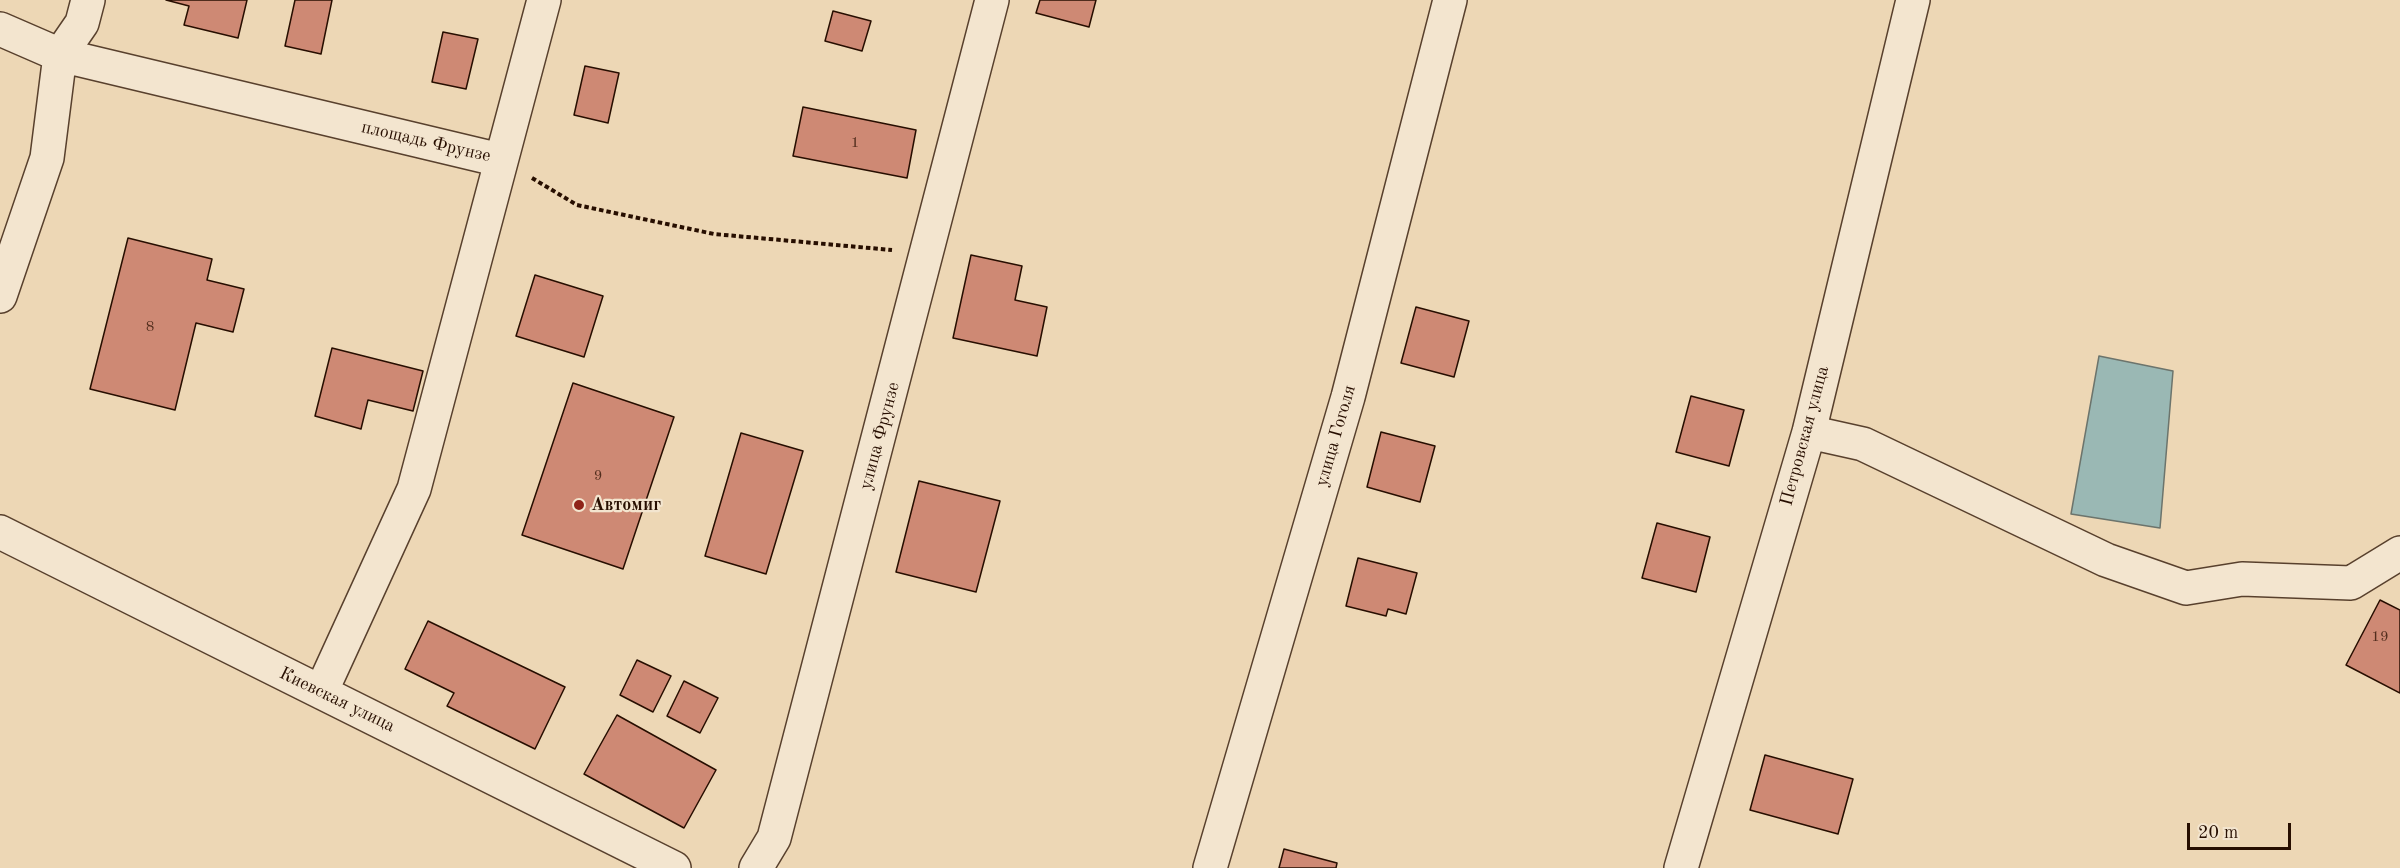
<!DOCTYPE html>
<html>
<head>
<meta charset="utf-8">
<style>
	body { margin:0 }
	#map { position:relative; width:2400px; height:868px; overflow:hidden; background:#edd7b5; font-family:"Old Standard TT",serif }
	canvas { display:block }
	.scale { position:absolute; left:2187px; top:823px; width:104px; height:27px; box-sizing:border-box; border:3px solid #270e00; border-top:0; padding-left:8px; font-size:18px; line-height:21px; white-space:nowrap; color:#270e00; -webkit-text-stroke:4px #f3e5cf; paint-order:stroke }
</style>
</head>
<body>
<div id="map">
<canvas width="2400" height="868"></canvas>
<div class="scale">20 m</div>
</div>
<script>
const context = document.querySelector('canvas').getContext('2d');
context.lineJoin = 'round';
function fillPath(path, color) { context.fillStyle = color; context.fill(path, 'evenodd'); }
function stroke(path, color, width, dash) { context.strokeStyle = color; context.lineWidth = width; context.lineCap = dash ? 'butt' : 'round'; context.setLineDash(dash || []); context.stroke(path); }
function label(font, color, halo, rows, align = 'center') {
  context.font = font + ' "Old Standard TT",serif'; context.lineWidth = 4.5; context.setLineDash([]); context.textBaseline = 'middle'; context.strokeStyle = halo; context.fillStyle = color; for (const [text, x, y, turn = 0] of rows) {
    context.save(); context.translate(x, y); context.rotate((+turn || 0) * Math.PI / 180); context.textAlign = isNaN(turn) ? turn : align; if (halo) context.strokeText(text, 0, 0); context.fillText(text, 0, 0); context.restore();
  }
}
const water = new Path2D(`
	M2099,356l74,15 -13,157 -89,-14z`);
const building = new Path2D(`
	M166,0h81l-9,38 -54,-13 5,-19z
	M295,0h37l-11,54 -36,-8z
	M1040,0h56l-7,27 -53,-14z
	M833,11l38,10 -9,30 -37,-10z
	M443,32l35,7 -12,50 -34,-7z
	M585,66l34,7 -11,50 -34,-8z
	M803,107l113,23 -9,48 -114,-22z
	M128,238l84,21 -5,21 37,9 -11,43 -37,-9 -21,87 -85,-21z
	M971,255l51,11 -7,34 32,7 -10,49 -84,-18z
	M535,275l68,21 -19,61 -68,-21z
	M1416,307l53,14 -15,56 -53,-14z
	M332,348l91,23 -10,40 -45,-11 -7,29 -46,-13z
	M573,383l101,34 -51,152 -101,-34z
	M1691,396l53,14 -15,56 -53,-14z
	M1381,432l54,14 -15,56 -53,-15z
	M741,433l62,18 -37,123 -61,-18z
	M919,481l81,20 -24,91 -80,-20z
	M1657,523l53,14 -14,55 -54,-14z
	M1358,558l59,15 -11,41 -18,-5 -2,7 -40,-10z
	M2380,600l20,10v83l-54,-28z
	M428,621l137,66 -30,62 -88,-43 7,-13 -49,-24z
	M637,660l34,16 -18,36 -33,-17z
	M684,681l34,17 -18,35 -33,-17z
	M617,715l99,55 -32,58 -100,-54z
	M1765,755l88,24 -15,55 -88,-24z
	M1284,849l53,14 -1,5h-57z`);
const path = new Path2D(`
	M532,178l45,27 137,29 178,16`);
const minor = new Path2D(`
	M0,29l60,26 440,105
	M0,296l47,-138 13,-103 22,-32 6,-23
	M1809,432l54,12 243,116 80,28 56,-9 109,4 49,-30
	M0,532l674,336
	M321,692l93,-203 130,-489
	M756,868l18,-30 218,-838
	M1210,868l138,-471 102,-397
	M1681,868l128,-436 104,-432`);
const markers = [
	[579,505,6,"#8f2418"]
];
const numberNames = [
	["1",855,143],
	["8",150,327],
	["9",598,476],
	["19",2380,637]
];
const streetNames = [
	["площадь Фрунзе",426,142,13],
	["улица Фрунзе",880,436,-75],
	["улица Гоголя",1336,436,-74],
	["Петровская улица",1805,436,-75],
	["Киевская улица",337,700,26]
];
const poiNames = [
	["Автомиг",591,505]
];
fillPath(water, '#9ab8b4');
stroke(water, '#6c746c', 1.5);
fillPath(building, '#ce8974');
stroke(building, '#270e00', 1.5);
stroke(minor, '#58402d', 36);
stroke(path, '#270e00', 4, [4.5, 3]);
stroke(minor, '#f3e5cf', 33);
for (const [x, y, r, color] of markers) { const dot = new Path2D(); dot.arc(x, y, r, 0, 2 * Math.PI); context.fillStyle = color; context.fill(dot); stroke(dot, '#f3e5cf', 2); }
label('15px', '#512d1d', null, numberNames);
label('18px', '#270e00', '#f3e5cf', streetNames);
label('bold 18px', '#270e00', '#f3e5cf', poiNames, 'left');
</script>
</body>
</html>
